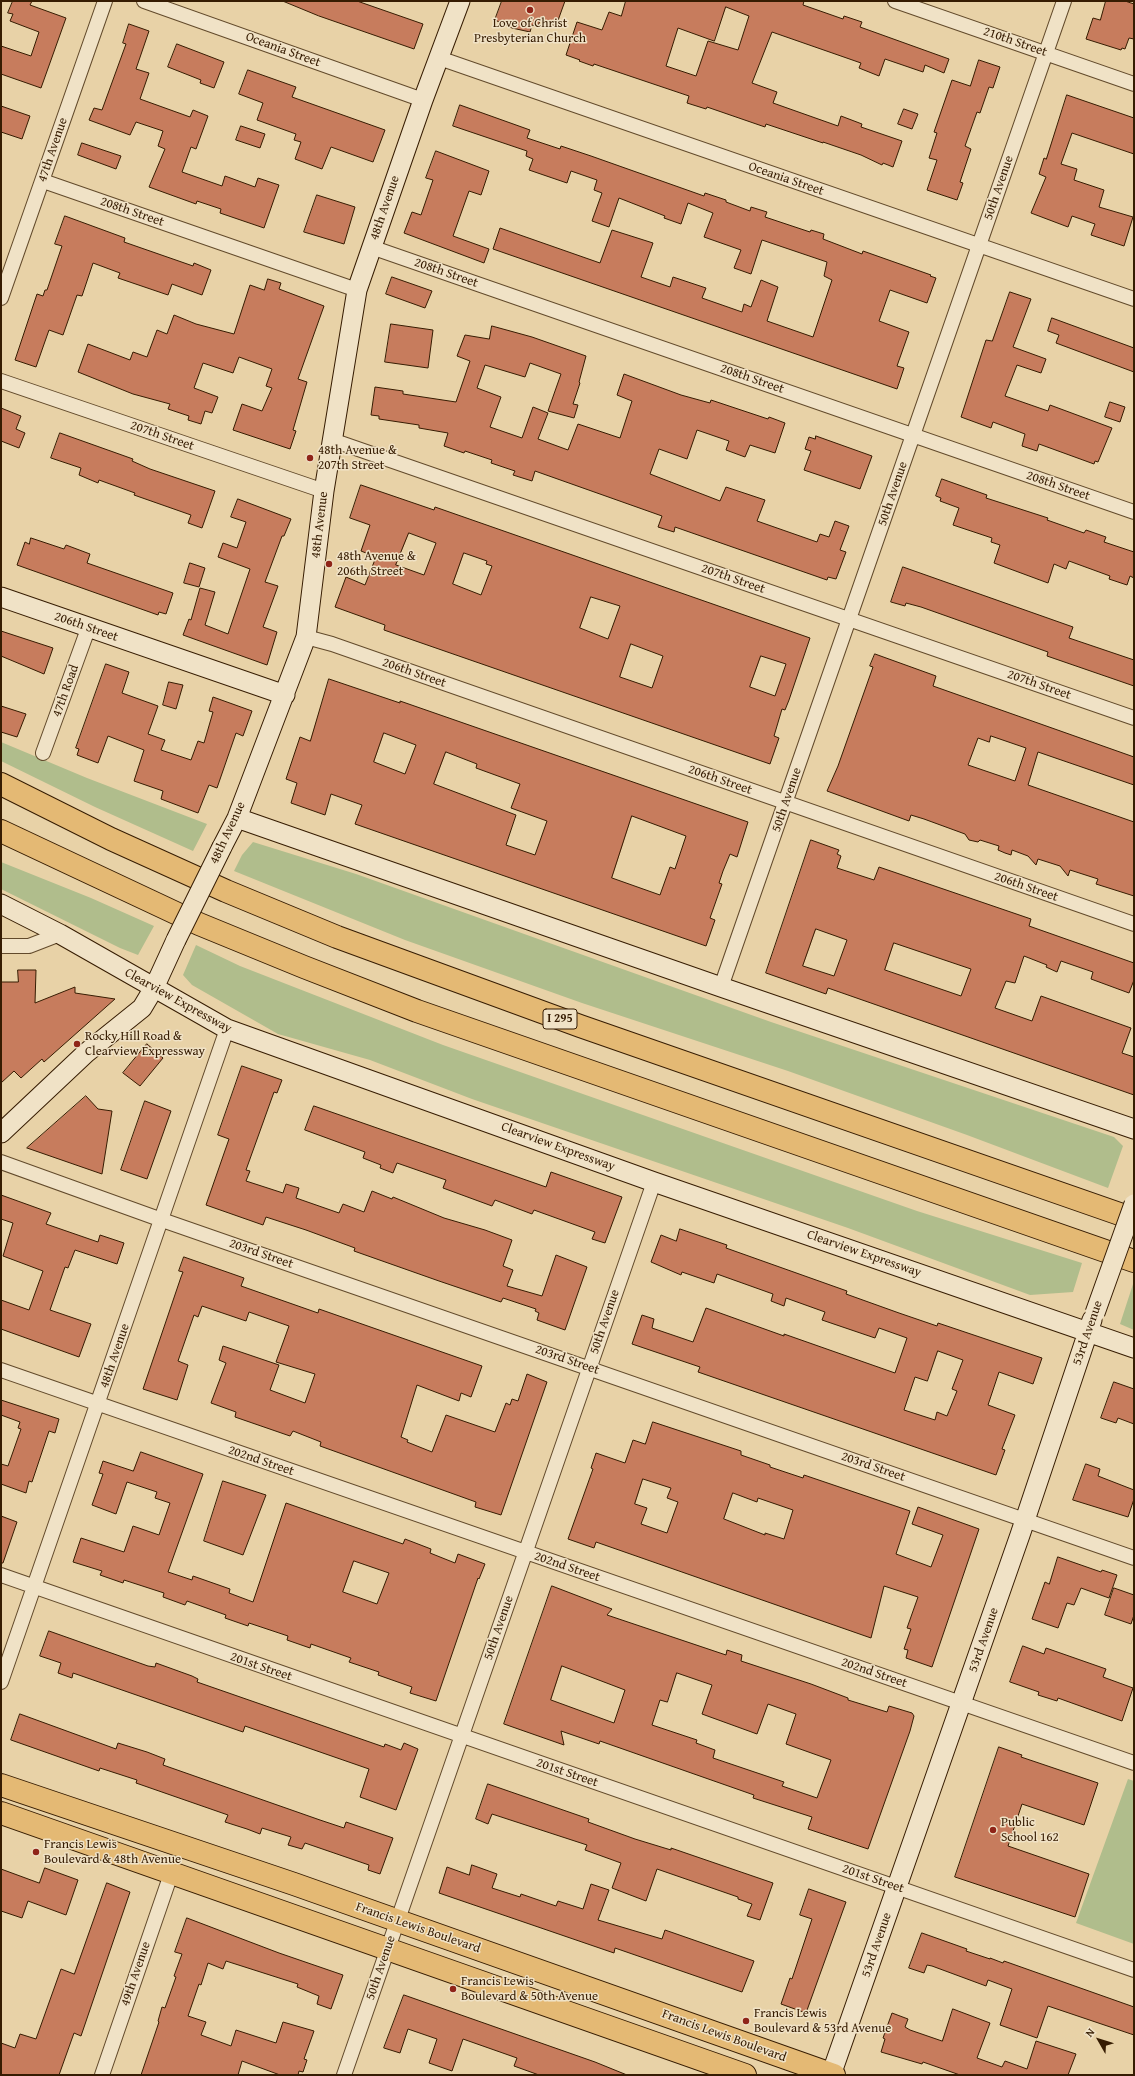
<!DOCTYPE html>
<html>
<head>
<meta charset="utf-8">
<style>
	body { margin:0 }
	#map { position:relative; width:1135px; height:2076px; overflow:hidden; background:#e8d2a7; font-family:"Gentium Book Plus",serif }
	canvas { display:block }
	.frame { position:absolute; inset:0; border:2px solid #361c02; pointer-events:none }
	.north { position:absolute; left:1079px; top:2020px; width:40px; height:40px; -webkit-text-stroke:3px #f0e2c6; paint-order:stroke; rotate:309deg; font-size:11px; font-weight:700; line-height:16px; text-align:center; color:#361c02 }
	.north::after { content:''; display:block; margin:auto; width:14px; height:18px; background:#361c02; clip-path:polygon(50% 0,100% 100%,50% 72%,0 100%) }
</style>
</head>
<body>
<div id="map">
<canvas width="1135" height="2076"></canvas>
<div class="frame"></div>
<div class="north">N</div>
</div>
<script>
const context = document.querySelector('canvas').getContext('2d');
context.lineJoin = 'round';
function fillPath(path, color) { context.fillStyle = color; context.fill(path, 'evenodd'); }
function stroke(path, color, width, dash) { context.strokeStyle = color; context.lineWidth = width; context.lineCap = dash ? 'butt' : 'round'; context.setLineDash(dash || []); context.stroke(path); }
function label(font, color, halo, rows, align = 'center') {
  context.font = font + ' "Gentium Book Plus",serif'; context.lineWidth = 3; context.setLineDash([]); context.textBaseline = 'middle'; context.strokeStyle = halo; context.fillStyle = color; for (const [text, x, y, turn = 0] of rows) {
    context.save(); context.translate(x, y); context.rotate((+turn || 0) * Math.PI / 180); context.textAlign = isNaN(turn) ? turn : align; if (halo) context.strokeText(text, 0, 0); context.fillText(text, 0, 0); context.restore();
  }
}
const green = new Path2D(`
	M1,742l86,36 120,46 -14,27 -98,-44 -94,-46z
	M253,842l103,32 415,148 343,115 9,9 -15,42 -141,-53 -179,-64 -206,-68 -177,-63 -171,-69 8,-16z
	M1,862l90,36 63,28 -16,29 -18,-7 -119,-59z
	M196,945l44,21 203,79 474,166 165,52 -9,29 -43,3 -182,-67 -376,-129 -102,-39 -92,-26 -86,-49 -9,-10z
	M1134,1281v49l-14,-6z
	M1128,1779l6,2v163l-58,-21z`);
const building = new Path2D(`
	M13,1h19l-2,4 36,13 -25,70 -40,-14v-28l30,10 8,-24 -29,-11 3,-7 -5,-1z
	M283,1h74l66,23 -9,25 -95,-33z
	M502,1h63l-9,25 -16,-6 -2,7 -6,-2 -2,7 -18,-4 -17,-8z
	M626,1h178l-1,4 40,14 1,-3 18,6 -2,5 89,32 -5,14 -19,-8 -2,7 -38,-13 -6,17 -20,-8 2,-5 -89,-31 -20,51 25,9 -4,11 65,23 3,-10 21,8 -1,3 41,14 -9,26 -10,-4 -1,2 -21,-10 -38,-13v1l-57,-19 -1,3 -58,-20 -1,2 -19,-6 2,-7 -95,-32 -1,2 -14,-5 1,-1 -14,-5 11,-33 25,8 7,-18 12,4zM726,7l23,9 -11,34 -30,-9 -12,35 -30,-10 12,-38 36,13z
	M1106,1h19l9,3v35l-5,-1 -4,11 -3,-1 -1,2 -35,-11 7,-21 7,2z
	M129,24l20,7 -13,38 13,4 -9,26 50,18 3,-7 15,6 -12,33 -5,-2 -9,25 40,14 3,-10 30,11 3,-9 21,7 -15,43 -44,-15 1,-4 -24,-8 -1,3 -47,-17 16,-38 -7,-3 5,-15 -27,-9 -6,13 -41,-15 5,-12 8,2 24,-66 -3,-1z
	M177,44l47,18 -10,26 -14,-5 1,-3 -33,-13z
	M979,60l21,7 -7,21 -4,-1 -9,26 -3,-1 -12,34 6,3 -11,33 3,1 -6,17 -30,-10 10,-30 -8,-2 8,-25 -3,-1 18,-52 18,6z
	M248,70l48,17 -4,10 93,33 -12,32 -42,-15 -9,22 -27,-10 6,-17 -7,-2 2,-6 -39,-14 6,-17 -24,-9z
	M1067,95l67,23v36l-62,-21 -11,31 16,5 -3,11 30,10 -5,17 34,10 -9,29 -33,-11 4,-11 -23,-8 -4,11 -37,-14 15,-36 -7,-3 5,-16 2,1z
	M460,105l70,25 -3,8 33,11 1,-3 30,10 113,40 1,-3 21,7v2l24,9 1,-4 16,5 -2,5 45,15 1,-2 13,4 -1,5 39,15 1,-3 68,24 -1,1 6,2 -9,25 -37,-13 -11,31 30,11 -12,34 7,2 -7,21 -404,-140 7,-21 100,35 12,-33 41,13 -12,34 29,10 3,-10 33,11 -4,10 40,14 2,-8 7,3 10,-27 17,7 -11,34 46,16 19,-57 -8,-4 3,-14 -65,-22 -11,34 -17,-6 7,-18 -37,-13 9,-24 -25,-10 -7,21 -17,-6 1,-2 -46,-18 -10,29 -17,-6 10,-28 -8,-3 3,-10 -26,-9 -4,12 -38,-13 4,-11 -7,-3 1,-5 -74,-25z
	M1,106l29,10 -8,23 -21,-7z
	M904,109l14,5 -6,15 -14,-5z
	M241,126l24,8 -5,14 -24,-8z
	M82,143l39,13 -5,13 -38,-14z
	M436,151l53,20 -8,24 -12,-4 -16,45 36,13 -5,14 -80,-30 8,-21 9,3 12,-35 -7,-2z
	M317,195l38,12 -11,37 -40,-12z
	M65,216l60,22 -1,4 69,24 1,-3 17,7 -9,25 -30,-11 -4,11 -50,-17 2,-5 -27,-10 -11,33 -5,-1 -14,40 -14,-5 -13,37 -21,-7 22,-66 6,2 2,-6h2l15,-44 -7,-2z
	M392,277l40,14 -7,17 -39,-14z
	M268,279l13,4 -2,6 45,17 -26,73 9,3 -14,48 3,1 -6,18 -57,-19 9,-26 20,7 10,-23 -6,-2 6,-17 -33,-12 -6,16 -30,-10 -9,25 24,9 -6,16 -7,-2 -4,13 -13,-4 1,-4 -21,-7 2,-5 -37,-10 -55,-22 10,-28 42,16 3,-8 14,5 10,-27 10,4 7,-19 22,9 38,10 16,-49 14,5z
	M1010,292l21,7 -18,48 33,12 -5,14 -24,-8 -12,31 43,15 2,-6 62,23 -14,34 -3,-1 -1,3 -55,-20 -2,7 -15,-5 3,-12 -32,-12 -2,6 -30,-11 25,-77 6,1z
	M1052,318l82,30v24l-78,-29 3,-8 -11,-4z
	M391,324l42,6 -5,38 -43,-6z
	M492,326l40,11 54,19 -7,26 1,1 -7,21 5,1 -4,13 -26,-7 13,-37 -31,-11 -5,14 -40,-12 -8,23 24,9 -11,30 32,11 11,-31 15,6 -10,26 30,11 10,-26 42,14 12,-37 -15,-6 7,-21 57,21 29,8 1,-3 57,19 1,-2 16,6 -10,30 -25,-8 -5,12 -19,-7 3,-9 -32,-11 -10,29 -28,-10 -9,25 70,27 6,-14 39,13 -8,21 60,21 3,-8 9,3 6,-16 14,5 -9,24 6,2 -10,27 -8,-2 -1,3 -152,-53 -1,5 -16,-5 4,-11 -127,-45 -3,10 -19,-6 2,-4 -24,-8 1,-3 -27,-9 -1,2 -20,-7 4,-13 -29,-5v-3l-40,-6v-3l-8,-1 4,-28 28,4v3l53,8 14,-41 -13,-5 8,-21 24,4z
	M1110,402l15,5 -5,15 -15,-5z
	M1,408l20,8 -5,13 9,4 -6,15 -18,-7z
	M60,433l73,26 -1,2 18,8 65,22 -13,37 -14,-5 3,-8 -57,-20 1,-2 -36,-13 -1,3 -19,-8 2,-7 -30,-10z
	M816,436l56,20 -12,33 -56,-19 7,-19 -6,-2 4,-12 6,2z
	M942,479l45,16 -1,3 62,20 -1,2 37,13 2,-3 20,7 -2,5 30,10v26l-4,-2 -3,9 -18,-6 1,-3 -41,-15 -3,8 -12,-5 -6,19 -54,-20 6,-18 -9,-3 1,-4 -39,-13 6,-17 -19,-7 1,-3 -5,-2z
	M361,485l73,25 1,-3 375,131 -21,62 -4,10 -3,-1 -8,27 5,2 -9,26 -386,-134 1,-5 -50,-18 11,-30 19,8 11,-28 -15,-6 9,-26 -20,-7zM409,533l27,10 -12,32 -28,-10zM464,553l23,8 -1,3 6,2 -11,29 -28,-11zM591,597l29,9 -12,33 -28,-11zM631,644l32,12 -11,32 -32,-11zM761,656l25,8 -11,32 -25,-9z
	M238,499l53,20 -7,17h-2l-17,46 13,4 -15,41 14,5 -10,33 -84,-30 6,-16 2,1 9,-32 15,4 -10,33 23,9 22,-65 -32,-12 5,-14 14,5 9,-26 -15,-5z
	M31,538l33,11 2,-4 24,9 -3,9 86,30 -7,21 -7,-2 -1,3 -141,-50 8,-23 4,2z
	M190,563l15,5 -6,19 -15,-4z
	M903,567l170,60 -4,11 65,22v26l-87,-30 1,-4 -127,-45 -15,-4 -1,3 -14,-4z
	M1,631l52,17 -9,26 -43,-18z
	M875,654l61,22 -3,10 201,71v28l-96,-33 -10,33 106,37v74l-38,-12 2,-5 -28,-9 -2,6 -8,-10 -22,-7 -2,6 -8,-9 -16,-6 -1,5 -6,-2 -7,-3 1,-4 -19,-6 -2,2 -9,-2 -4,-6 -41,-15 -13,-4 -2,6 -82,-30 11,-25 35,-99 -3,-1zM991,736l35,12 -11,33 -47,-16 10,-27 11,4z
	M106,664l23,8 -7,21 36,13 -10,28 17,6 -4,10 30,10 7,-19 6,2 9,-31 -4,-1 4,-14 39,14 -9,25 -7,-3 -19,55 -8,-3 -11,28 -37,-14 2,-8 -29,-10 10,-31 -36,-14 -10,27 -21,-8 2,-6 -3,-1z
	M329,679l71,24v-2l348,121 -11,35 -7,-3 -7,17 -4,12 3,1 -12,34 5,2 -9,26 -351,-122 7,-19 -31,-11 -6,21 -34,-12 6,-20 -11,-4 14,-42 10,4zM384,733l32,12 -11,29 -31,-12zM446,752l31,12 -1,4 44,16 -9,24 36,13 -12,34 -29,-10 10,-30 -82,-31zM632,816l54,20 -11,33 -5,-2 -10,28 -48,-17z
	M169,682l14,3 -7,24 -13,-4z
	M1,706l25,8 -9,23 -16,-5z
	M811,840l28,10 -2,4 4,2 -4,12 37,12 5,-13 152,52 -2,7 105,37v17l-5,13 -38,-14 2,-7 -32,-11 -4,11 -11,-5 1,-2 -23,-9 -9,27 -9,-2 -11,27 37,13 9,-25 90,32 -9,25 12,4v38l-306,-107 -2,6 -60,-21zM816,929l31,11 -13,36 -31,-10zM894,943l77,26 -10,27 -76,-26z
	M18,970h18l-1,33 40,-16v6l40,6 -71,63 -2,-3 -21,19 -7,-7 -13,12v-101h17z
	M147,1044l16,14 -23,28 -17,-13z
	M242,1066l40,14 -5,13 -3,-1 -28,78 4,1 -4,10 37,12 3,-9 13,4 -3,10 43,15 4,-9 21,8 8,-21 20,8 1,-2 51,21 41,12 27,10 -9,26 10,4 -6,16 35,10 14,-41 31,12 -22,63 -28,-10 2,-7 -4,-2 1,-2 -33,-11 -2,4 -62,-21 -85,-30 1,-3 -49,-18 -40,-13 -3,8 -57,-20 23,-66 -11,-4z
	M86,1096l12,13 14,2 -10,63 -75,-26z
	M145,1101l26,10 -24,68 -26,-9z
	M314,1106l232,81 5,-15 71,25 -17,46 -13,-4 3,-7 -61,-22 -2,4 -37,-14 -3,6 -49,-18 3,-8 -49,-17 -4,10 -13,-5 1,-3 -18,-7 2,-6 -60,-22z
	M1,1195l50,18 -5,11 52,18 2,-7 24,8 -7,21 -42,-14 -7,18 -3,-1 -15,43 41,14 -12,33 -78,-28v-29l28,10 14,-39 -40,-15 10,-33 -12,-4z
	M680,1229l47,16 -1,3 121,43 -1,3 53,19 38,13 1,-3 104,35 -9,26 -34,-12 -11,33 27,10 -13,34 3,1 -9,25 -298,-103 2,-5 -68,-23 10,-29 12,4 -2,9 41,14 13,-34 78,28v-2l111,39 12,-35 -28,-10 -4,10 -53,-18 3,-8 -39,-14 -2,8 -13,-5 2,-7 -56,-20 -3,9 -32,-11 -1,3 -30,-13 10,-27 15,6zM938,1351l25,9 -11,29 5,2 -10,25 -10,-4 -2,8 -31,-10 11,-33 12,4z
	M184,1257l60,21 -3,8 77,27 1,-4 163,57 -11,31 -10,-4 -2,8 -42,-16 -16,52 7,3 -1,2 25,10 14,-37 49,17 11,-29 4,2 2,-6 6,2 9,-27 20,8 -46,133 -26,-8 1,-5 -156,-56 1,-4 -28,-11 -3,5 -55,-19 1,-5 -25,-9 15,-40 -7,-3 4,-14 56,19 -9,25 35,13 10,-29 -39,-12 13,-36 -40,-14 -3,9 -44,-15 -4,11 -4,-2 -16,46 10,4 -11,35 -34,-11 38,-112 2,-5 -4,-1z
	M1114,1382l20,7v35l-16,-6 -2,5 -15,-5z
	M1,1400l58,19 -4,14 -6,-2 -17,51 -3,-1 -3,12 -25,-9v-20l7,2 13,-37 -3,-1 2,-6 -19,-7z
	M653,1422l88,29v4l29,10v2l33,11 1,-3 106,36 -14,43 35,13 12,-32 -31,-11 6,-17 61,22 -47,138 -26,-9 2,-8 -4,-1 7,-20 -4,-1 11,-31 -34,-11 -13,52 -275,-96 -2,6 -26,-9 25,-70 -2,-1 5,-15 29,10 8,-23 12,4zM643,1479l28,9 -4,10 11,4 -11,31 -26,-9 6,-16 -12,-4zM733,1493l24,9 1,-4 35,12 -9,29 -19,-6v2l-41,-16z
	M141,1452l62,22 -35,98 24,8 1,-4 37,13 -1,4 24,9 33,-99 117,41 2,-5 26,10 -1,4 25,10 3,-9 27,10 -6,15 -1,-1 -42,123 -26,-8 2,-6 -34,-12 1,-3 -30,-10 2,-4 -40,-14 -1,4 -23,-8 1,-4 -39,-13 -1,3 -23,-8 1,-3 -39,-14 -2,4 -22,-8 1,-4 -40,-13 -1,3 -23,-8 2,-4 -29,-9 8,-24 43,14 9,-26 26,9 11,-32 -15,-5 2,-6 -30,-10 -11,32 -24,-9 11,-31 -4,-1 4,-12 30,10zM354,1561l35,12 -12,31 -34,-12z
	M1086,1464l14,5 -2,7 36,14v9l-6,18 -55,-17z
	M223,1481l43,14 -23,60 -39,-14z
	M1,1516l16,6 -14,41h-2z
	M1058,1557l43,15 1,-2 15,5 -8,23 -28,-10 -7,17 -7,-2 -9,25 -26,-9 13,-37 4,2z
	M552,1586l60,23 -5,6 119,40 1,-5 15,5 -1,6 70,23 37,14v2l39,12 2,-6 23,7 2,3 -4,15 -42,118 -60,-20 4,-12 -59,-19 1,-3 -154,-54 -1,3 -38,-13 3,14 -60,-21zM562,1666l63,24 -11,33 -63,-23zM677,1673l35,12 -10,29 55,20 11,-30 28,10 -10,30 45,16 -14,38 -35,-12 2,-4 -71,-24 2,-8 -19,-7 1,-3 -45,-15 8,-25 7,2z
	M1114,1588l20,7v20l-3,9 -26,-9z
	M49,1631l99,35 7,1 1,-4 36,13 6,3 -1,3 187,65 1,-3 16,6 3,-7 14,6 -22,61 -36,-13 9,-28 -124,-43 -2,6 -170,-59 -1,5 -14,-5 3,-10 -21,-7z
	M1023,1646l21,8 2,-6 60,21 -3,8 30,11 -11,33 -64,-23 -1,3 -19,-6 1,-3 -29,-10z
	M20,1714l96,35 2,-6 29,9 18,7 -2,6 157,55 24,8 2,-6 47,16 -13,36 -12,-4 1,-5 -64,-22 -3,6 -14,-4 3,-8 -29,-9 -2,6 -13,-5 -22,-7 3,-7 -92,-32 1,-3 -37,-12 -1,3 -88,-31z
	M999,1747l23,8 -1,2 77,26 -14,42 -62,-21 -14,42 81,28 -14,43 -120,-40z
	M488,1784l101,35 -1,3 47,17 36,11v-2l102,35 -13,37 -13,-4 5,-12 -14,-5v-2l-81,-28 -11,32 -34,-13 9,-25 -36,-13 2,-5 -95,-31 -4,10 -12,-5z
	M472,1865l25,9 -5,14 28,9 1,-3 35,12 2,-5 25,8 8,-25 18,6 -11,30 64,19 3,-9 89,31 -12,31 -127,-44 -1,5 -175,-60 8,-26 22,8z
	M45,1868l33,12 -12,35 -38,-14 -6,17 -21,-7v-42l38,14z
	M107,1883l23,9 -49,144 -7,-3 -15,42h-58v-32l14,5 5,-14 16,5 25,-70 13,5z
	M809,1889l37,13 -40,111 -25,-9 9,-26 2,1 20,-60 -12,-4z
	M187,1918l92,35 64,22 -12,34 -14,-5 2,-8 -22,-9 1,-3 -72,-23 -3,8 -15,-6 -7,22 -2,-1 -11,32 18,6 -5,13 30,11 5,-16 40,13 7,-21 31,9 -10,28 3,1 -4,12 -4,-1 -1,4h-18l-38,-14 -4,14h-97l18,-53 -1,-1 4,-14 3,1 11,-31 -2,-1 8,-22 -7,-2z
	M922,1933l45,16 -1,2 24,8v-1l13,5 1,-2 130,46v28l-86,-29 -11,32 -37,-13 12,-36 -24,-9 -2,6 -54,-20 -5,-1 -3,8 -15,-5z
	M404,1995l191,67 32,13h-88l-25,-9 3,-8 -54,-19 -11,32 -23,-8 8,-24 -29,-10 -8,24 -16,-5z
	M953,2009l37,14 -13,35 25,9 3,-6 22,8 9,-28 40,13 -8,21h-108l-37,-13 -1,2 -41,-12 4,-13 -2,-1 9,-25 16,6 -3,8 5,3 32,11z`);
const street = new Path2D(`
	M144,1l279,99
	M895,1l239,83
	M439,58l695,241
	M43,181l314,109
	M371,247l763,265
	M1,298l104,-297
	M1,381l323,110
	M332,440l802,278
	M306,637l26,7 802,280
	M43,753l45,-124
	M1,946h28l31,-12
	M721,987l343,-986
	M1,1162l161,58 972,338
	M1,1370l1133,393
	M1,1575l1133,395
	M1,1682l226,-653
	M102,2075l69,-201
	M344,2075l310,-893`);
const secondary = new Path2D(`
	M1,597l284,98
	M237,818l484,169 413,142
	M222,847l15,-29 69,-181 18,-146 33,-201 66,-190 37,-99
	M1,904l59,30 167,95 427,153 480,166
	M1,1133l85,-80 56,-45 12,-20 22,-48
	M831,2075l189,-540 72,-215`);
const primary = new Path2D(`
	M1,1785l293,99 540,191
	M1,1813l744,262`);
const highway = new Path2D(`
	M1,784l110,55 115,52 111,46 243,89 554,193
	M1,831l198,93 105,43 113,44 717,250`);
const secondaryBridge = new Path2D(`
	M176,940l46,-93
	M1095,1313l39,-109`);
const markers = [
	[530,10,4,"#8f2418"],
	[310,458,4,"#8f2418"],
	[329,564,4,"#8f2418"],
	[77,1044,4,"#8f2418"],
	[993,1830,4,"#8f2418"],
	[36,1852,4,"#8f2418"],
	[453,1989,4,"#8f2418"],
	[746,2021,4,"#8f2418"]
];
const shields = [
	[560,1019,34]
];
const shieldNames = [
	["I 295",560,1019]
];
const poiNames = [
	["Love of Christ",530,24,"center"],
	["Presbyterian Church",530,39,"center"],
	["48th Avenue &",318,451],
	["207th Street",318,466],
	["48th Avenue &",337,557],
	["206th Street",337,572],
	["Rocky Hill Road &",85,1037],
	["Clearview Expressway",85,1052],
	["Public",1001,1823],
	["School 162",1001,1838],
	["Francis Lewis",44,1845],
	["Boulevard & 48th Avenue",44,1860],
	["Francis Lewis",461,1982],
	["Boulevard & 50th Avenue",461,1997],
	["Francis Lewis",754,2014],
	["Boulevard & 53rd Avenue",754,2029]
];
const streetNames = [
	["210th Street",1015,42,19],
	["Oceania Street",283,50,20],
	["47th Avenue",53,150,-71],
	["Oceania Street",786,179,19],
	["50th Avenue",999,188,-71],
	["48th Avenue",385,208,-71],
	["208th Street",132,212,19],
	["208th Street",446,273,19],
	["208th Street",752,379,19],
	["207th Street",162,436,19],
	["208th Street",1058,486,19],
	["50th Avenue",893,494,-71],
	["48th Avenue",320,525,-83],
	["207th Street",733,579,19],
	["206th Street",86,627,19],
	["206th Street",414,673,19],
	["207th Street",1039,685,19],
	["47th Road",66,691,-70],
	["206th Street",720,780,19],
	["50th Avenue",787,800,-71],
	["48th Avenue",228,833,-65],
	["206th Street",1026,887,19],
	["Clearview Expressway",178,1001,29],
	["Clearview Expressway",558,1147,20],
	["203rd Street",261,1254,19],
	["Clearview Expressway",864,1254,19],
	["50th Avenue",605,1322,-71],
	["53rd Avenue",1088,1333,-71],
	["48th Avenue",115,1356,-71],
	["203rd Street",567,1360,19],
	["202nd Street",261,1461,19],
	["203rd Street",873,1467,19],
	["202nd Street",567,1567,19],
	["50th Avenue",499,1628,-71],
	["53rd Avenue",984,1640,-71],
	["201st Street",261,1667,19],
	["202nd Street",874,1673,19],
	["201st Street",567,1773,19],
	["201st Street",873,1879,19],
	["Francis Lewis Boulevard",418,1928,19],
	["53rd Avenue",877,1945,-71],
	["50th Avenue",381,1968,-71],
	["49th Avenue",136,1974,-71],
	["Francis Lewis Boulevard",724,2036,20]
];
fillPath(green, '#b0bd8c');
fillPath(building, '#c77c5d');
stroke(building, '#361c02', 1);
stroke(street, '#624a2b', 16);
stroke(secondary, '#361c02', 21);
stroke(primary, '#361c02', 24);
stroke(highway, '#361c02', 24);
stroke(street, '#f0e2c6', 14);
stroke(secondary, '#f0e2c6', 19);
stroke(primary, '#e4b974', 22);
stroke(highway, '#e4b974', 22);
stroke(secondaryBridge, '#361c02', 21, []);
stroke(secondaryBridge, '#f0e2c6', 19);
for (const [x, y, r, color] of markers) { const dot = new Path2D(); dot.arc(x, y, r, 0, 2 * Math.PI); context.fillStyle = color; context.fill(dot); stroke(dot, '#f0e2c6', 1.5); }
for (const [x, y, w] of shields) { const box = new Path2D(); box.roundRect(x - w / 2, y - 10, w, 20, 3); context.fillStyle = '#f0e2c6'; context.fill(box); stroke(box, '#361c02', 1); }
label('bold 12px', '#361c02', null, shieldNames);
label('13px', '#361c02', '#f0e2c6', poiNames, 'left');
label('13px', '#361c02', '#f0e2c6', streetNames);
</script>
</body>
</html>
